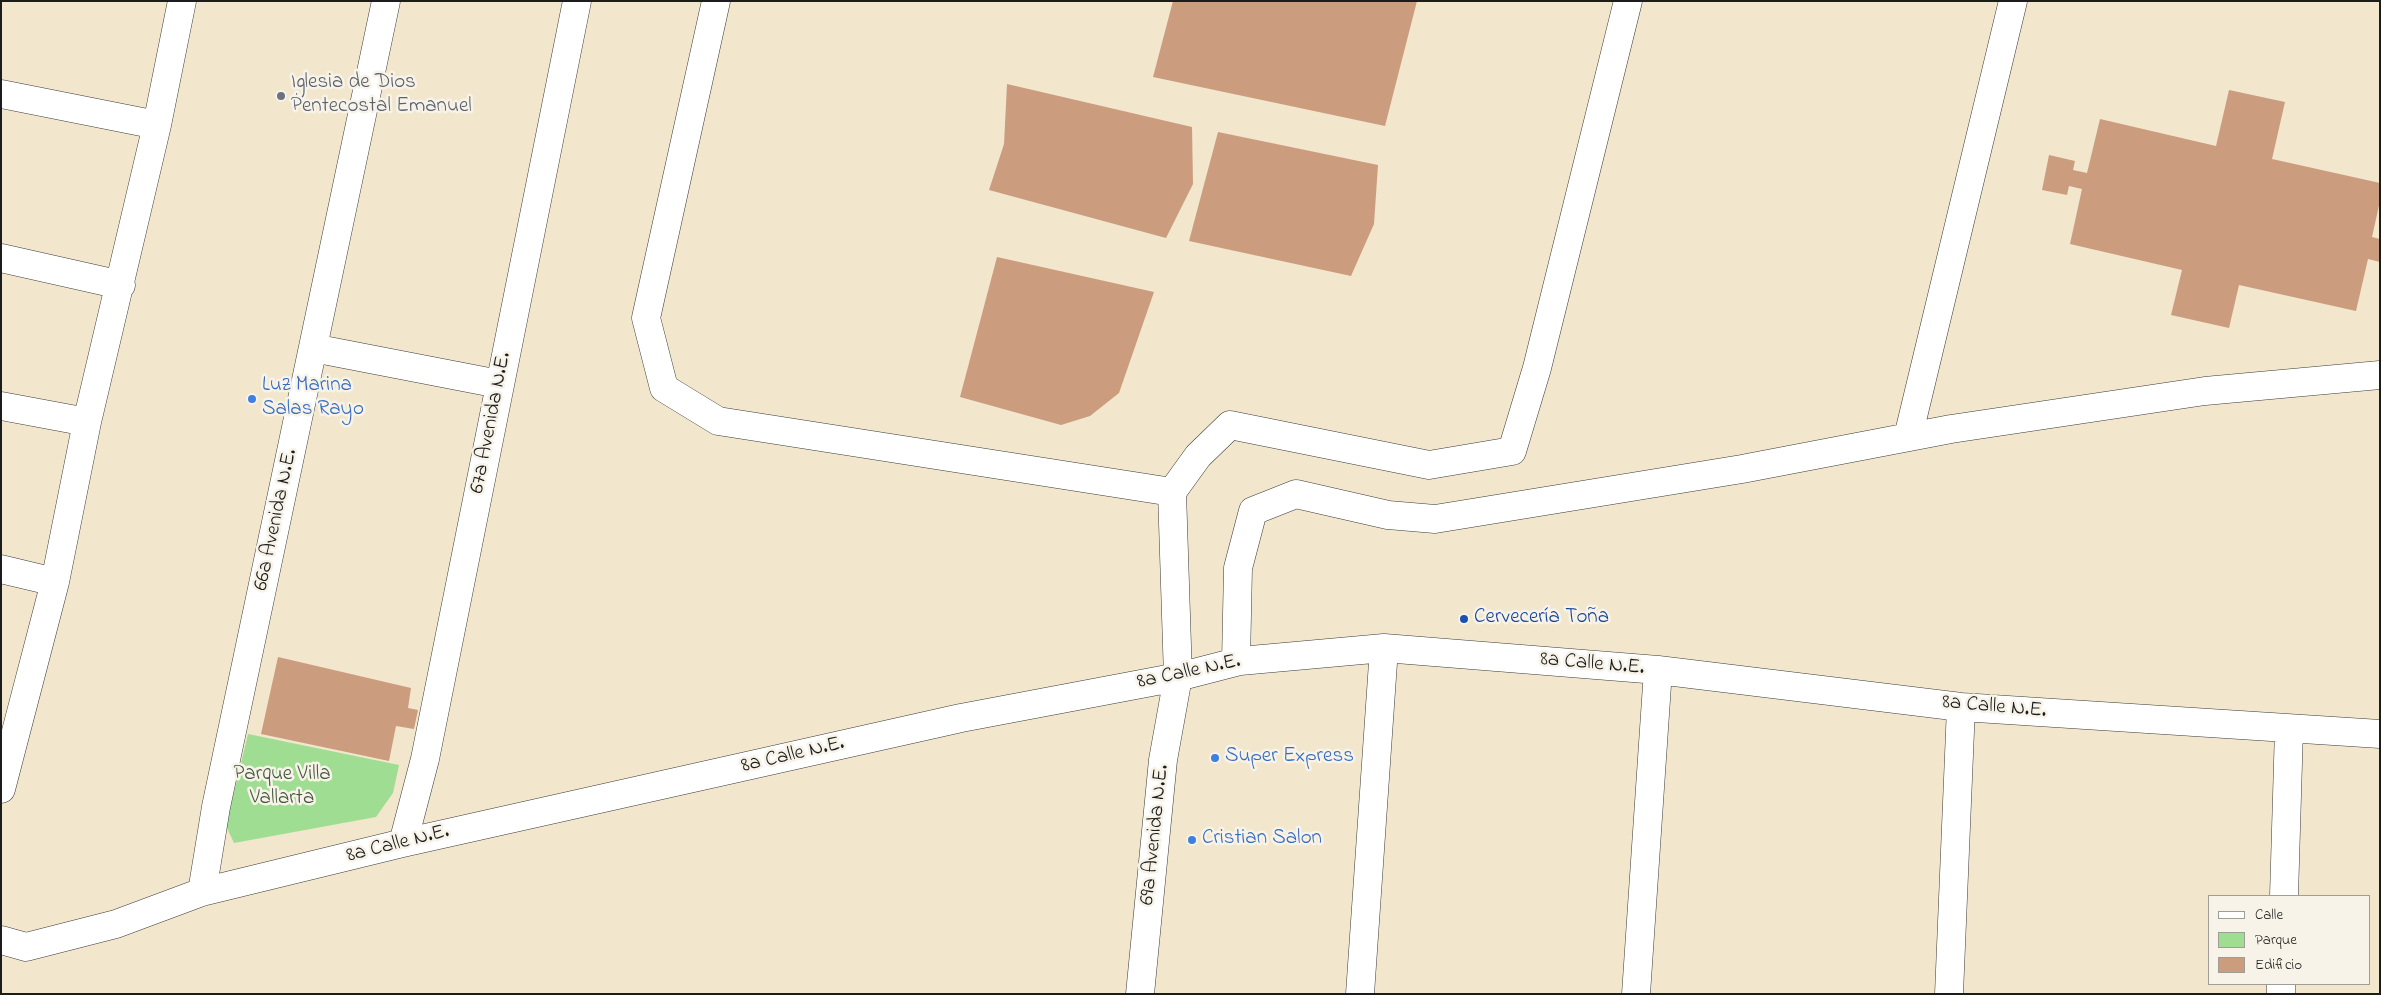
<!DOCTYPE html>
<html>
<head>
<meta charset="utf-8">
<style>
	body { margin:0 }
	#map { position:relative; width:2381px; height:995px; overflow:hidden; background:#f2e6cd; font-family:"Indie Flower",sans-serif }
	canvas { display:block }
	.frame { position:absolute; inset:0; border:2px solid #1c1c1c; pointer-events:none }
	.legend { position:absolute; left:2208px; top:895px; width:162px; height:90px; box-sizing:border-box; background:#f7f3e8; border:1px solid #9f9d96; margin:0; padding:6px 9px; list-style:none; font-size:15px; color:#1c1c1c }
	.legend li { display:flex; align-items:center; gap:10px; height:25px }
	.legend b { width:25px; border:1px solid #9f9d96 }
</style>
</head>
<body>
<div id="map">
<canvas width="2381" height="995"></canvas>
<div class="frame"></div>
<ul class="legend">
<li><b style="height:6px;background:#fff"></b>Calle</li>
<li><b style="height:14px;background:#9fdd92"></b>Parque</li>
<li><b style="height:14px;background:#cb9d7e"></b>Edificio</li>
</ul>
</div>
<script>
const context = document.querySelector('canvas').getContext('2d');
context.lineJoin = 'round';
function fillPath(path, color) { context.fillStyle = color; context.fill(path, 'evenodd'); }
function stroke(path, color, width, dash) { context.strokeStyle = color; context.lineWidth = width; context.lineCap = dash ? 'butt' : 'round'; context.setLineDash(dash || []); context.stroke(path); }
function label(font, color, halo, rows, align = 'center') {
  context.font = font + ' "Indie Flower",sans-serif'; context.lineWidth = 5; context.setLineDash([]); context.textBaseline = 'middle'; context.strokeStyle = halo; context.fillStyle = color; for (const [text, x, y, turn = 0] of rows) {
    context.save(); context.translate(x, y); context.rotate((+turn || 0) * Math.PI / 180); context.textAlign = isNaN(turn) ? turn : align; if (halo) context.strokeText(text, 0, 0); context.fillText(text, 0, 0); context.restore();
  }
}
const green = new Path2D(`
	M248,734l151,31 -6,28 -17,24 -142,26 -8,-17z`);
const building = new Path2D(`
	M1173,1h244l-32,125 -232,-49z
	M1007,84l185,43 1,57 -27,54 -177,-48 15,-46z
	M2229,90l56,12 -13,57 108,24v18l-8,36 8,2v23l-12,-3 -12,52 -117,-26 -10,43 -58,-13 11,-45 -112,-26 12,-55 -13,-3 -2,9 -25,-5 7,-35 26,6 -2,9 14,3 13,-54 116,27z
	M1218,132l160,33 -4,59 -23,52 -162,-35z
	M997,257l157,35 -35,101 -29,23 -29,9 -101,-28z
	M278,657l133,31 -3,20 10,2 -4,19 -18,-3 -7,35 -128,-27z`);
const minor = new Path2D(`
	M716,1l-70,317 18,70 54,33 454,71
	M1,94l156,31
	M1,258l120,27
	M313,348l186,36
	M1,406l86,16
	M1908,437l105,-436
	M1,569l54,13
	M1236,661l2,-93 15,-57 43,-17 92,21 47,4 307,-50 209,-40 254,-38 175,-16
	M1,789l54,-207 32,-160 70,-297 25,-124
	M403,843l22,-84 152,-758
	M202,892l14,-85 170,-806
	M2284,896l5,-167
	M1,940l25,7 90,-23 86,-32 201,-49 558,-125 217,-41 62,-16 144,-13 274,22 303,37 419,27
	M1140,994l23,-234 15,-83 -6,-185 26,-36 32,-31 199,40 83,-14 25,-83 91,-367
	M1360,994l24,-346
	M1636,994l22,-324
	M1949,994l12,-287
	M2281,994v-10`);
const markers = [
	[281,96,5,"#6b7280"],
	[252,399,5,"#3f7fe0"],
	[1464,619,5,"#1a4fb4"],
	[1215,758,5,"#3f7fe0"],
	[1192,840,5,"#3f7fe0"]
];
const worshipNames = [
	["Iglesia de Dios",291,84],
	["Pentecostal Emanuel",291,108]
];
const shopNames = [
	["Luz Marina",262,387],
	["Salas Rayo",262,411],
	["Super Express",1225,758],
	["Cristian Salon",1202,840]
];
const streetNames = [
	["67a Avenida N.E.",492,423,-79],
	["66a Avenida N.E.",277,520,-78],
	["8a Calle N.E.",1592,665,5],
	["8a Calle N.E.",1189,673,-12],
	["8a Calle N.E.",1994,708,5],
	["8a Calle N.E.",793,756,-13],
	["69a Avenida N.E.",1156,835,-84],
	["8a Calle N.E.",398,845,-14]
];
const transitNames = [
	["Cervecería Toña",1474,619]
];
const parkNames = [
	["Parque Villa",282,776],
	["Vallarta",282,800]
];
fillPath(green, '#9fdd92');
fillPath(building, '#cb9d7e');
stroke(minor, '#3c3a37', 29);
stroke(minor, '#fff', 28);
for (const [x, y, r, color] of markers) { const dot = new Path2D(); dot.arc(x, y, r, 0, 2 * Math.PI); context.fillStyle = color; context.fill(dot); stroke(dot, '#f7f3e8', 2); }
label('21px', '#5b616d', '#f7f3e8', worshipNames, 'left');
label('21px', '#366cbe', '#f7f3e8', shopNames, 'left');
label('21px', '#1c1c1c', '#f7f3e8', streetNames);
label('21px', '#164399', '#f7f3e8', transitNames, 'left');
label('21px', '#43563f', '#f7f3e8', parkNames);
</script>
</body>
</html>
